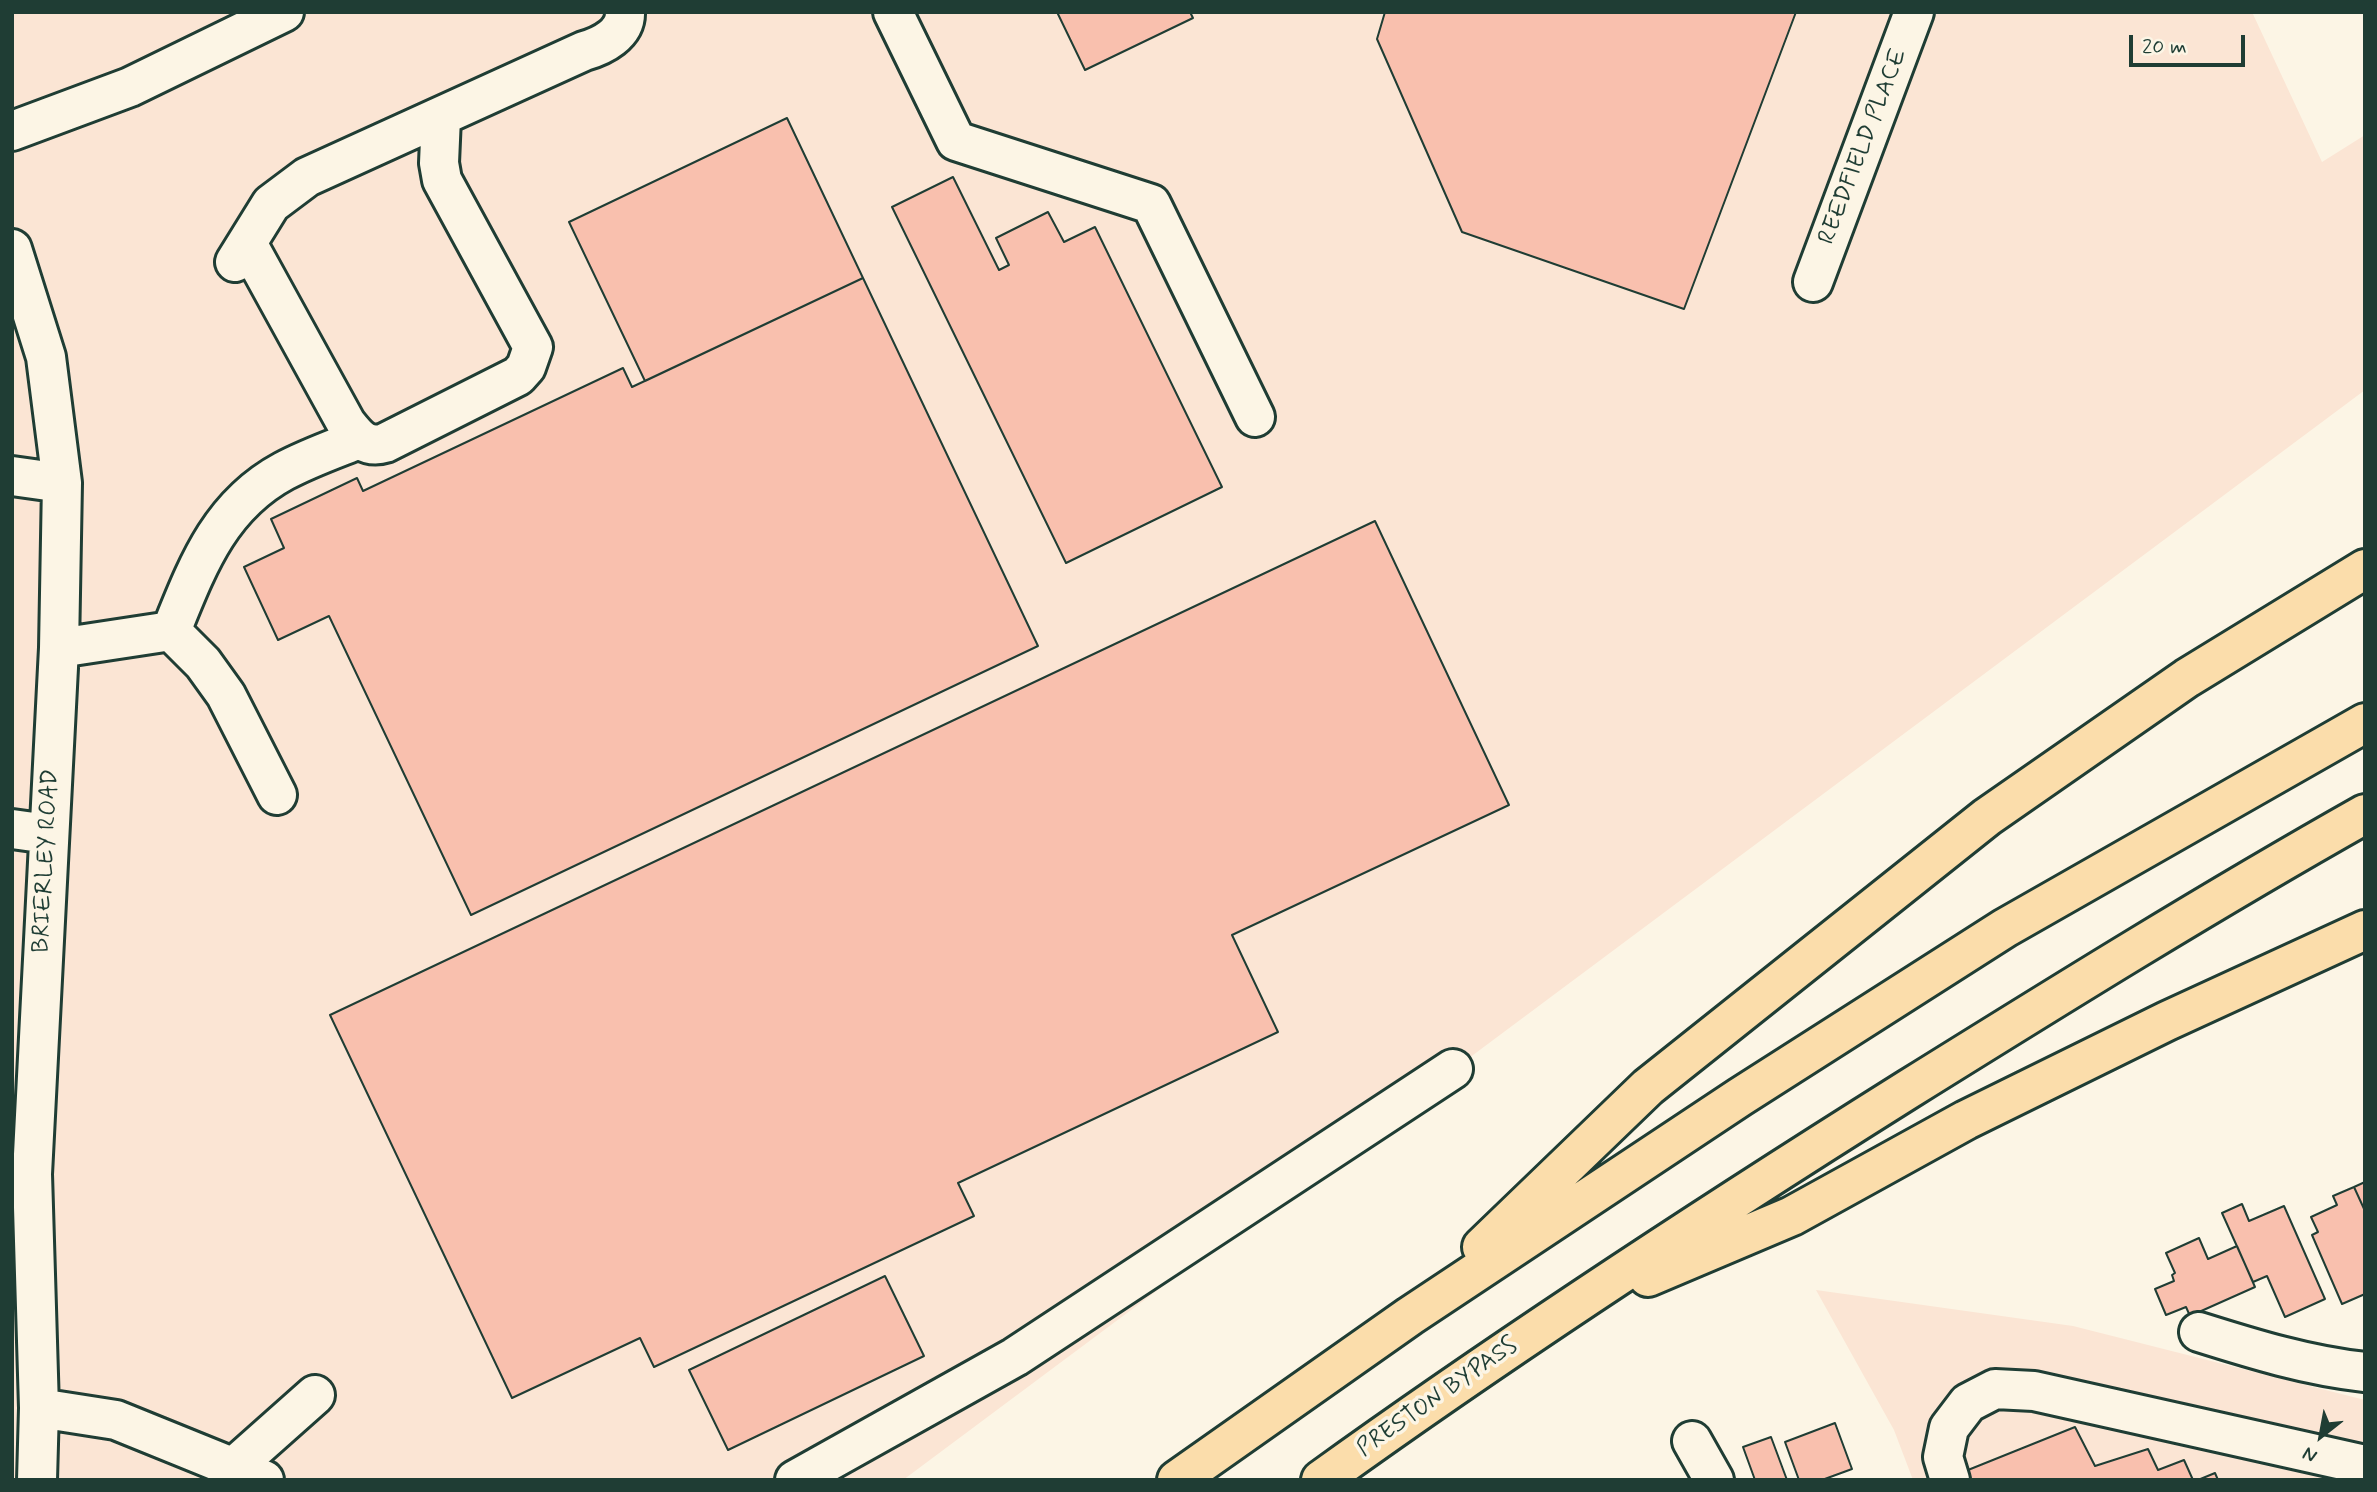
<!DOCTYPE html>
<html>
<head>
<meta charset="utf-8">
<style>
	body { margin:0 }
	#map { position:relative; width:2377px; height:1492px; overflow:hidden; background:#fcf5e5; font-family:Mynerve,sans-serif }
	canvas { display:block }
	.frame { position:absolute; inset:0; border:14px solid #1f3d34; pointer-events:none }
	.north { position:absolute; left:2286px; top:1401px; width:70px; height:70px; -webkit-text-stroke:5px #fcf5e5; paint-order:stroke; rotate:211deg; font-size:19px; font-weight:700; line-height:28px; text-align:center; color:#1f3d34 }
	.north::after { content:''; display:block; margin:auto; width:24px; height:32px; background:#1f3d34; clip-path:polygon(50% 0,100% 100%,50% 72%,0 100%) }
	.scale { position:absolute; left:2129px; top:35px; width:116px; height:32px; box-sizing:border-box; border:4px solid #1f3d34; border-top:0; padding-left:9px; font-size:21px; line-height:24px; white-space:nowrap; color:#1f3d34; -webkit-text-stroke:5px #fcf5e5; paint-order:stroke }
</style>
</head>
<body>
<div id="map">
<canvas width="2377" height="1492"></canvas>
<div class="frame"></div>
<div class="north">N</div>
<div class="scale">20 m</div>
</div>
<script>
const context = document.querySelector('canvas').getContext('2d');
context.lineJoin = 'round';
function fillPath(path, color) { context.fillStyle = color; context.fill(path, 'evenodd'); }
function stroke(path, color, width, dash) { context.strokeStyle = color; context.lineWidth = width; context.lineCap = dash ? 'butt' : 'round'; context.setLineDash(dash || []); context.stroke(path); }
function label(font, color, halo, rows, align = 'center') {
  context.font = font + ' Mynerve,sans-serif'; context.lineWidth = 7; context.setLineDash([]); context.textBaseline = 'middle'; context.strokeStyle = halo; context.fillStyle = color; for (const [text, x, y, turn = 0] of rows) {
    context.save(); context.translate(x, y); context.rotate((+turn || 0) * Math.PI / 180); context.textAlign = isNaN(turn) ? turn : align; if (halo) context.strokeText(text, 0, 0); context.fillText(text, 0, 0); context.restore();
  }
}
const built = new Path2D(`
	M12,12h2240l70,150 43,-27v255l-1462,1090h-891z
	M1816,1290l257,36 292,74v80h-452l-19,-50z`);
const building = new Path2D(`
	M1057,12h133l3,6 -108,52z
	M1385,12h411l-112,297 -222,-77 -85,-193z
	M787,118l76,160 -218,103 -76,-159z
	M953,177l46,93 10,-5 -13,-27 52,-26 16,30 31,-15 127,260 -156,76 -174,-356z
	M863,278l175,368 -567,269 -142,-299 -51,24 -34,-73 40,-19 -13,-29 86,-41 6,13 260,-123 9,19z
	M1375,521l134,284 -277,130 46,97 -320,151 16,33 -320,151 -14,-29 -128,60 -182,-383z
	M2365,1182v29l-11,-24z
	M2354,1187l11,24v83l-23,10 -30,-69 6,-3 -7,-15 26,-12 -4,-9z
	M2242,1204l7,17 35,-15 41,93 -40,18 -18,-41 -14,6 -31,-69z
	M2199,1238l9,21 29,-13 18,41 -65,29 -4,-9 -20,8 -11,-26 19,-8 -2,-6 3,-2 -9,-20z
	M885,1276l39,80 -196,94 -39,-80z
	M1835,1423l17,46 -30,11h-23l-14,-38z
	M2075,1427l20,39 53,-17 10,21 26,-10 9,20h-222l-3,-10z
	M1771,1437l16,43h-32l-12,-33z
	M2215,1473l3,7h-20z`);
const minor = new Path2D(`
	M893,12l63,129 195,63 104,213
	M12,131l118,-44 154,-75
	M247,243l99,180c11,14 20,26 39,20l133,-67 8,-9 7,-20 -91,-167 -3,-17 2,-46
	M12,249l34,108 16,126 -3,165 -27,526 7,234 -2,72
	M235,262l36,-58 36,-27 277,-126c18,-5 42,-17 41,-39
	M1813,282l101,-270
	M12,476l50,7
	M171,631l32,32 23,32 51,100
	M59,648l112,-17c26,-64 48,-125 113,-160 24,-13 50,-22 75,-32
	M12,829l36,5
	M2199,1332c54,17 109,34 166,40
	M39,1408l77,12 148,60
	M1692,1441l22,39
	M234,1467l81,-72
	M795,1480l220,-123 438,-288
	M1950,1480l-7,-23 6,-29 19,-25 27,-14 39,2 331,74`);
const highway = new Path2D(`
	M1482,1247l166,-160 339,-270 200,-139 178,-109
	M1648,1277l144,-61 174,-96 201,-99 198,-91
	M1177,1480l233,-164 330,-219 265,-169 360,-205
	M1321,1480c190,-137 387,-265 586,-390 151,-94 302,-188 458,-276`);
const streetNames = [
	["REEDFIELD PLACE",1864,147,-69],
	["BRIERLEY ROAD",47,861,-87],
	["PRESTON BYPASS",1438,1398,-35]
];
fillPath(built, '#fbe5d4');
fillPath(building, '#f9c0ae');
stroke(building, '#1f3d34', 2);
stroke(minor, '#1f3d34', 44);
stroke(highway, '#1f3d34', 44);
stroke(minor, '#fcf5e5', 38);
stroke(highway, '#fbddab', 38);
label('24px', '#1f3d34', '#fcf5e5', streetNames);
</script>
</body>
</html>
